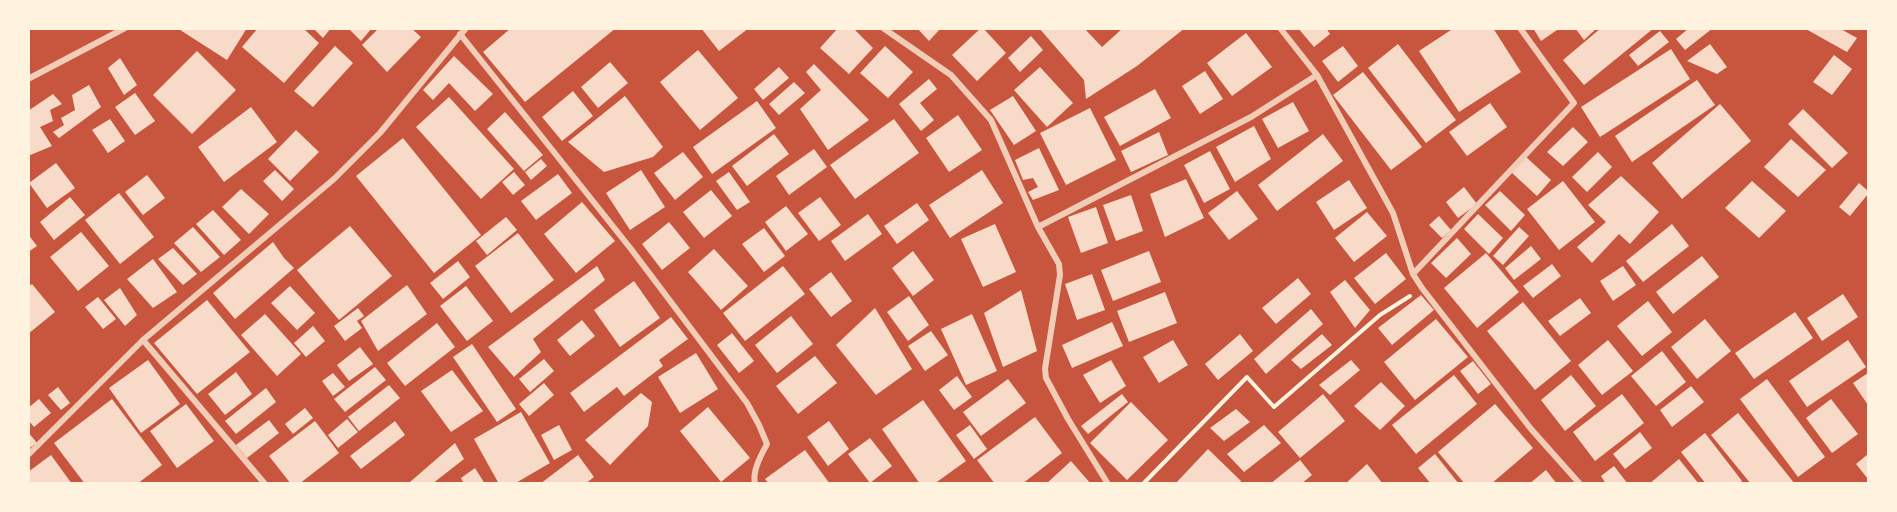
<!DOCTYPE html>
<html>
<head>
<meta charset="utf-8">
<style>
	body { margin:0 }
	#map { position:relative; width:1897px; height:512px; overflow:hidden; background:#c8553d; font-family:Helvetica,sans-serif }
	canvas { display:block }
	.frame { position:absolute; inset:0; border:30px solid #fff3e0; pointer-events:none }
</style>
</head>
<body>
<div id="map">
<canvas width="1897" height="512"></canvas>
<div class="frame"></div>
</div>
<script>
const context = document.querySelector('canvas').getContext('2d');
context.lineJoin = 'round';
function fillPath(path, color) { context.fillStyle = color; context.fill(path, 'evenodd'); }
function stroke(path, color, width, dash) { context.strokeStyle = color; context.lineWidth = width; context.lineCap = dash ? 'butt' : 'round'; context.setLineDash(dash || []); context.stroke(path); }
const building = new Path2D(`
	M177,28h70l-20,32z
	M258,28h45l16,15 -35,40 -42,-36z
	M313,28h18l-8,10z
	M348,28h24l-11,13z
	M379,28h32l10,9 -34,35 -25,-27z
	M511,28h105l-91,74 -42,-50z
	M701,28h48l-30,23z
	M838,28h15l20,20 -24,26 -29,-26z
	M917,28h24l-12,13z
	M981,28h2l23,25 -29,28 -25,-26z
	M1039,28h45l18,19 21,-19h62l-48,38 -51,33 -2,-19z
	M1298,28h28l4,6 -16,13z
	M1454,28h39l28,44 -62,40 -40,-61z
	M1533,28h27l-19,13z
	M1575,28h22l-13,12z
	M1601,28h53l-70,57 -21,-25z
	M1689,28h24l-28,22 -9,-11z
	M1804,28h35l18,10 -10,14z
	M1660,31l9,11 -31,24 -9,-11z
	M1246,33l26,34 -40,29 -25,-33z
	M1031,36l12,14 -23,22 -12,-14z
	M1398,44l58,76 -30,23 -58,-75z
	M1710,44l17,23 -10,7 -30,-13z
	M335,46l18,17 -40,44 -19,-16z
	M885,46l28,26 -25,26 -28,-25z
	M1343,46l15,20 -20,16 -16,-21z
	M1671,49l19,30 -90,58 -19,-30z
	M698,50l40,48 -38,32 -40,-48z
	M197,51l39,39 -44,44 -39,-39z
	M1834,55l18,14 -20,26 -19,-13z
	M454,56l39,38 -18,17 -26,-28 -16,17 -10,-10z
	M120,58l17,27 -13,10 -16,-27z
	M610,62l18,21 -30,25 -17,-21z
	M814,64l55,56 -41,30 -28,-41 21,-19 -15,-18z
	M779,67l10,11 -26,22 -9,-11z
	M1040,67l33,36 -26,24 -33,-37z
	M1205,71l18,28 -23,15 -18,-28z
	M1363,72l59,75 -31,23 -58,-75z
	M929,79l8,10 -17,14 14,17 -13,11 -22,-27z
	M1697,80l18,25 -83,57 -17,-26z
	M794,82l11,11 -26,22 -10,-11z
	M89,85l12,22 -42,31 -6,-6 11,-7 -3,-7 14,-8 -3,-15z
	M1155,89l16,29 -51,28 -16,-29z
	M573,91l20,25 -31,25 -20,-24z
	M135,93l20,28 -20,14 -20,-28z
	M53,94l9,10 -12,6 3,11 -13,6 12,19 -24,10v-45z
	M625,96l38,51 -10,10 -49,15 -36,-30z
	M1013,96l23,35 -22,14 -24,-35z
	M449,97l65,72 -33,30 -65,-72z
	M757,101l19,27 -64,46 -19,-27z
	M1293,102l16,29 -31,17 -16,-29z
	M1490,103l17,24 -40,29 -18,-24z
	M1720,104l31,37 -69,58 -30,-36z
	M251,107l26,35 -53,40 -26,-35z
	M1090,108l26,52 -50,25 -26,-52z
	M1803,109l45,44 -16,15 -44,-44z
	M505,112l38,43 -19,16 -37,-42z
	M958,115l24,35 -33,22 -23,-34z
	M110,119l15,22 -17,12 -16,-23z
	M894,119l25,34 -64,46 -25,-34z
	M1254,126l17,33 -36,23 -19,-35z
	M1573,127l15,15 -25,24 -16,-14z
	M296,130l23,22 -29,29 -22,-22z
	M1159,132l9,23 -37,17 -10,-21z
	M774,134l15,20 -42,32 -15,-20z
	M1323,134l20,27 -66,50 -19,-26z
	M403,138l78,97 -47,38 -78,-97z
	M1791,139l35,31 -28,27 -34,-30z
	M1039,148l20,42 -26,10 -5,-8 10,-5 -5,-9 -10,2 -8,-20z
	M814,149l13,18 -38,28 -13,-19z
	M1210,151l20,38 -26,14 -20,-38z
	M683,152l20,25 -28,23 -21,-27z
	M1598,152l14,15 -25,25 -15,-15z
	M1525,156l26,24 -14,16 -26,-24z
	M541,159l6,7 -16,14 -6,-8z
	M56,163l19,25 -28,20 -18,-25z
	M275,170l19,19 -12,12 -19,-20z
	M641,170l24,37 -35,23 -24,-37z
	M982,170l21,33 -53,35 -21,-33z
	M514,172l11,13 -12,10 -11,-13z
	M729,172l21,30 -13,8 -21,-29z
	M558,174l14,19 -36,27 -15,-19z
	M147,175l18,23 -22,17 -18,-23z
	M1621,176l38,36 -29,32 -11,-10 -27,29 -15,-16 29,-25 -18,-17z
	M1186,179l18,39 -39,19 -15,-43z
	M1349,180l18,28 -33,22 -18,-28z
	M1563,181l32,41 -36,28 -32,-41z
	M1752,181l34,30 -27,27 -34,-30z
	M1859,183l9,8v3l-18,22 -11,-9z
	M1464,187l13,17 -19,14 -12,-16z
	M241,189l28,25 -20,20 -27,-27z
	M711,190l21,26 -28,22 -21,-26z
	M1237,191l21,28 -29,21 -21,-27z
	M1500,191l25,24 -14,16 -26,-26z
	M119,193l35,44 -34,27 -35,-44z
	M1131,195l12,36 -27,10 -13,-36z
	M70,197l15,18 -31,25 -14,-18z
	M820,197l21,28 -22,16 -21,-28z
	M582,202l33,39 -39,32 -32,-39z
	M917,203l12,17 -32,24 -13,-18z
	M786,206l22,28 -22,17 -21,-29z
	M1096,207l12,36 -27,10 -13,-36z
	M213,210l28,30 -17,15 -28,-31z
	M1367,212l20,24 -33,26 -19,-24z
	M868,214l14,20 -37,27 -14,-20z
	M1478,214l25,24 -14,16 -25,-25z
	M1439,216l12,14 -9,8 -13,-13z
	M506,217l11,13 -30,25 -11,-14z
	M669,222l21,26 -28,22 -20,-26z
	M995,224l21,48 -33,15 -22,-48z
	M1672,224l17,22 -46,36 -17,-21z
	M350,226l42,50 -53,44 -42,-50z
	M193,227l27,30 -19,15 -27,-29z
	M1519,227l10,9 -26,29 -10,-9z
	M764,228l21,28 -21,16 -22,-28z
	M81,232l28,34 -31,25 -28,-34z
	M518,233l36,47 -43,33 -36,-47z
	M28,234l9,12 -9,6z
	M1457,238l14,16 -25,24 -15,-15z
	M273,242l11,16 10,10 -59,51 -22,-26z
	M1531,246l10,13 -27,21 -9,-12z
	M173,248l24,26 -14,11 -25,-26z
	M714,249l34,37 -27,24 -33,-38z
	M913,251l21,29 -21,16 -21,-28z
	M1149,251l12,31 -48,19 -12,-31z
	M1386,253l20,26 -31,25 -21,-26z
	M1486,253l33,39 -42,36 -33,-40z
	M1702,256l17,21 -46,37 -17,-22z
	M153,259l24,33 -24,16 -26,-29z
	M458,261l12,16 -27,22 -13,-16z
	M1552,264l9,12 -28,22 -10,-12z
	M597,266l8,14 -72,59 8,13 -27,25 -26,-30z
	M783,266l22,28 -60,47 -22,-28z
	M1623,266l13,19 -23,16 -13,-20z
	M831,272l21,29 -21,16 -22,-28z
	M1092,274l13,36 -28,10 -12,-36z
	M1298,278l13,16 -35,30 -14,-16z
	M1345,280l25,30 -15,18 -25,-36z
	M634,281l26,37 -40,29 -26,-37z
	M32,284l23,28 -27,22v-47z
	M407,285l20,29 -49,37 -17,-30z
	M290,286l25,27 -18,17 -26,-27z
	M466,286l27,35 -26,20 -27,-35z
	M120,288l17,27 -12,11 -21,-26z
	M1021,290l16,61 -34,16 -19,-54z
	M1165,292l12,31 -48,19 -12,-31z
	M1843,294l15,23 -36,24 -15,-23z
	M1421,295l13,15 -42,35 -14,-17z
	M909,296l20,29 -21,16 -21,-29z
	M98,297l18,22 -13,10 -18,-22z
	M1580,298l11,15 -31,23 -12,-15z
	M207,300l43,52 -53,42 -43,-51z
	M1648,301l24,31 -30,24 -25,-30z
	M1523,302l48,59 -36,29 -48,-59z
	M358,308l6,8 -7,5 5,7 -17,13 -11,-15z
	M875,308l37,61 -36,26 -40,-50z
	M1311,309l12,15 -57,50 -12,-15z
	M1795,312l18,26 -59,41 -19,-26z
	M265,314l36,40 -24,22 -36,-41z
	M972,314l25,57 -31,14 -25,-56z
	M791,316l22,28 -36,29 -22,-28z
	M671,317l17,22 -29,21 4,6 -39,30 -7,-9 -33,25 -14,-19z
	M1436,319l32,38 -53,43 -31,-38z
	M1705,319l26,32 -34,28 -26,-32z
	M582,320l13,16 -25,20 -13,-16z
	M1112,322l11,24 -51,22 -10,-23z
	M437,323l18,24 -50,39 -18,-23z
	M313,326l12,15 -19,16 -12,-14z
	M931,331l17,24 -23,16 -17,-25z
	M732,333l22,28 -15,12 -22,-28z
	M1240,334l13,17 -35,29 -13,-16z
	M1322,334l10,11 -31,24 -10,-9z
	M1173,340l15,25 -29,18 -16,-26z
	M1608,340l25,31 -31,24 -24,-30z
	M1848,340l18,27 -59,40 -18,-26z
	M472,344l44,65 -19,13 -44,-65z
	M360,347l13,17 -24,17 -12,-16z
	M1662,351l24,31 -30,24 -25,-30z
	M696,353l22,36 -38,24 -22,-36z
	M815,356l22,27 -39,31 -22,-28z
	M544,359l10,12 -24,21 -11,-13z
	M148,360l32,44 -39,29 -32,-45z
	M1111,360l15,26 -26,17 -17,-28z
	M1351,360l9,10 -30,25 -11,-10z
	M1473,361l18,23 -13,10 -18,-23z
	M375,367l11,13 -41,32 -11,-13z
	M452,370l31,41 -32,21 -30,-41z
	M236,372l16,22 -27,21 -17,-21z
	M333,373l12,14 -12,9 -11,-15z
	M1868,373v32l-15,-22z
	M1454,375l23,29 -61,50 -24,-29z
	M1571,375l25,31 -31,25 -24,-31z
	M957,376l15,21 -18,13 -15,-20z
	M1008,379l18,24 -45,33 -18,-24z
	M1767,379l58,78 -27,20 -58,-78z
	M1381,382l24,24 -25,24 -26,-24z
	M544,383l10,12 -25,21 -10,-12z
	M389,385l11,13 -41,33 -11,-14z
	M1691,386l13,16 -32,25 -12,-17z
	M58,387l12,16 -9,7 -13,-15z
	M266,388l10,14 -40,32 -11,-13z
	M641,393l11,9 -4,24 -38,39 -25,-25z
	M1122,394l6,8 -40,32 -7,-8z
	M1323,394l22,27 -45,37 -22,-26z
	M1622,394l22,29 -49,38 -22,-29z
	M39,399l12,14 -17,14 -6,-7v-12z
	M112,399l50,66 -25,19h-52l-31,-41z
	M1831,399l27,35 -26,19 -26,-35z
	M923,400l43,61 -32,23h-14l-38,-55z
	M1131,402l37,38 -41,40 -37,-37z
	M186,404l28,37 -37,27 -27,-37z
	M1495,404l38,44 -42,36h-26l-27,-32z
	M708,407l42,51 -29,24 -41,-51z
	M305,408l8,10 -20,16 -8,-10z
	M1236,409l14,13 -26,19 -14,-13z
	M521,412l29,51 -36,21h-15l-25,-45z
	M1738,413l57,71h-44l-40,-49z
	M1035,417l27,36 -40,31h-27l-18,-24z
	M347,419l11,13 -20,16 -10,-13z
	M269,420l10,13 -32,25 -11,-13z
	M315,421l24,32 -40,31h-8l-22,-28z
	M395,421l10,14 -44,34 -11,-13z
	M829,421l20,28 -21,17 -21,-29z
	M559,425l13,25 -18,10 -13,-25z
	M970,425l17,24 -13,10 -18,-24z
	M1264,425l17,18 -37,29 -17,-18z
	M28,432l9,11 -9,6z
	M1640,432l12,16 -27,21 -12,-15z
	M1705,433l37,48 -3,3h-33l-25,-32z
	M870,438l22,28 -22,17 -22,-29z
	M455,443l9,16 -32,25h-20l-2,-2z
	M1208,449l33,32 -2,3h-64z
	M805,450l25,34h-61l-4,-5z
	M1435,454l24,30h-28l-13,-16z
	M1868,454v25l-12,-15z
	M51,455l21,29h-40l-4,-5v-7z
	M578,455l16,22 -9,7h-45z
	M1679,459l20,25h-50z
	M1300,460l12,15 -11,9h-31z
	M1071,461l20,23h-45z
	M1367,464l16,20h-38z
	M1614,466l14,18h-22l-5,-8z
	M475,468l10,16h-21l-3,-6z
	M1546,470l11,14h-28z`);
const path = new Path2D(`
	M1143,484l104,-107 27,30 106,-92 30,-19`);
const minor = new Path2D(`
	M883,28l68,47 40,45 47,107 21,37 1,11 -15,94 1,9 22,41 40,65
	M1280,28l37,47 76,138 20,61 9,14 109,141 49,55
	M460,34l171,215 116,154 12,22 8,19c-6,11 -15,27 -12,40
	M28,79l97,-51
	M1038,227l213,-110 66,-42
	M1413,274l161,-171 -54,-75
	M143,340l122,144
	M28,455l115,-115 191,-161 46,-46 86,-105`);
fillPath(building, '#f7dbc8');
stroke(path, '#fff3e0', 4);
stroke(minor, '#f1ccb7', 6);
</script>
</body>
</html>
